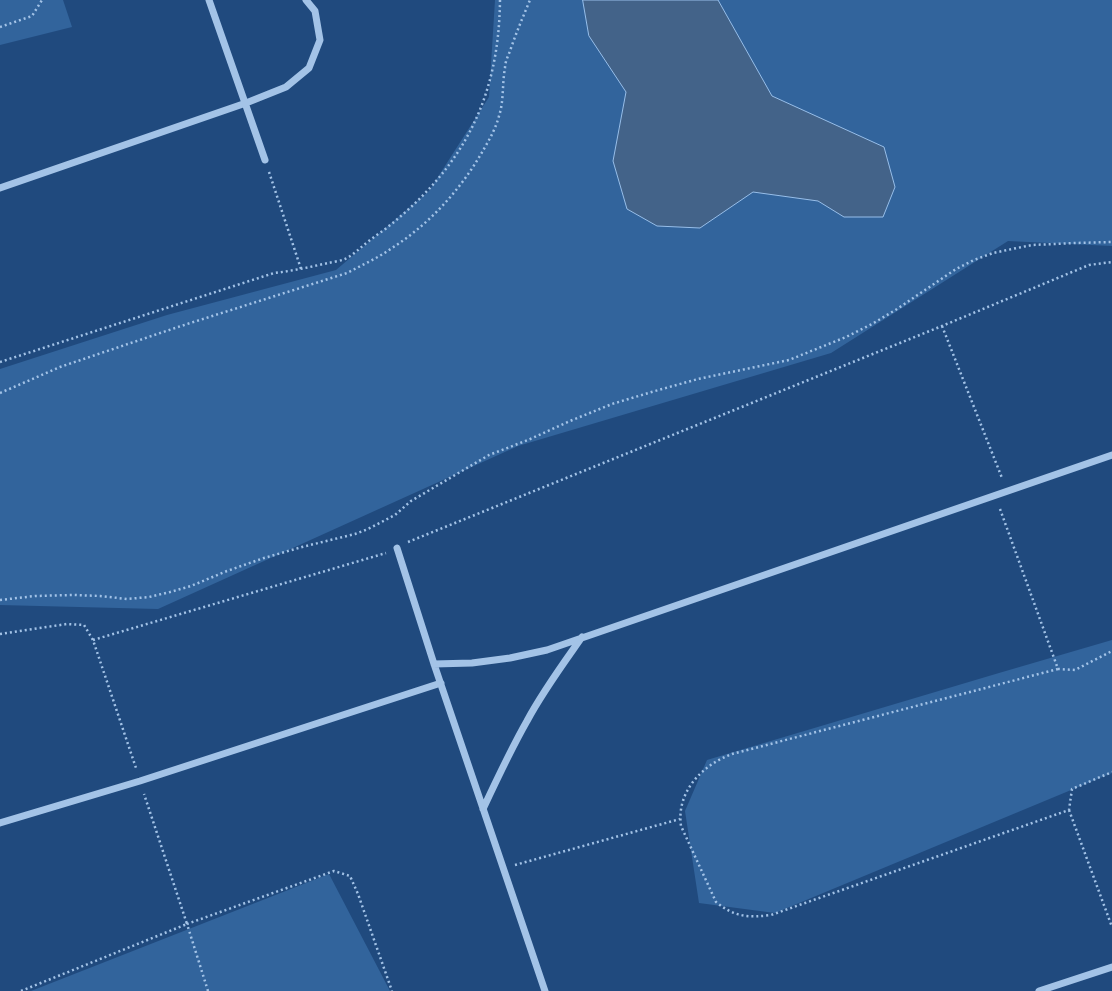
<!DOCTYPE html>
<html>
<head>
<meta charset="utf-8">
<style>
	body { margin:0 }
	canvas { display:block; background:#204a7e }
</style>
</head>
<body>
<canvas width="1112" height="991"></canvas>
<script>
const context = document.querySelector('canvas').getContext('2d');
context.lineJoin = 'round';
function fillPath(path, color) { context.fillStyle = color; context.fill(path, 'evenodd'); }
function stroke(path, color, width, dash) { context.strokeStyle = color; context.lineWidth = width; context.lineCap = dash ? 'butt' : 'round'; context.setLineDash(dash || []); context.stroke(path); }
const green = new Path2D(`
	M0,0h63l9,27 -72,18z
	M495,0h617v246l-104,-5 -177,112 -313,93 -360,163 -158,-4v-236l167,-54 169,-45 93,-79 60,-94z
	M1112,640v133l-337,140 -76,-10 -14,-92 22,-51 292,-87z
	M329,874l61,117h-359z`);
const water = new Path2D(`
	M583,0h135l54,96 112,51 11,40 -12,30h-39l-26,-16 -65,-9 -53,36 -43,-2 -30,-17 -14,-48 13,-69 -37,-56z`);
const path = new Path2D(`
	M0,27l32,-11 10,-16
	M269,172l32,97
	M942,326l60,152
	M0,362l274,-89c18,-2 36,-6 54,-10 5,-1 12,-2 17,-4 5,-2 9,-6 13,-9 8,-7 17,-14 26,-20 78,-61 115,-130 116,-230
	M0,393l60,-26 121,-41 166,-53c15,-8 31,-15 45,-25 39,-25 71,-61 93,-101 6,-10 11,-20 14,-31 5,-15 3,-32 6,-48 0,-6 3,-12 5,-17 6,-18 13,-34 20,-51
	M1000,509l58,160 17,1 37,-19
	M408,542l534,-216 147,-61 23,-3
	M0,600l35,-4 39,-1 26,1 27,3 22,-2 21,-5 21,-6 36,-15 37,-13 38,-11 53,-13 13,-5 27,-14 16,-14 78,-46 39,-15 42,-19 42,-17 43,-13 43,-12 91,-19 57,-23 26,-13 25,-15 59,-40 18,-9 19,-7 19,-4 20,-4 44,-2 36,-1
	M0,634l67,-10 17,1 9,15 43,128
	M93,640l293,-87
	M1058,669l-326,85c-30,11 -56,38 -51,72l35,76c18,15 33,16 55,13l298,-105 3,-21 40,-17
	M1069,810l43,117
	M515,865l165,-46
	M21,991l166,-67 -43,-130
	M208,991l-21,-67 147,-53 16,5 8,18 34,97`);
const minor = new Path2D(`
	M209,0l56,160
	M0,188l246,-85 40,-16 23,-19 11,-28 -5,-29 -9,-11
	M397,548l37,116 111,327
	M434,664l38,-1 38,-5 37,-8 565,-195
	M483,809c14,-30 28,-60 44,-88 16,-30 36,-57 55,-84
	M0,823l140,-42 301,-98
	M1039,991l73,-24`);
fillPath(green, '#32649c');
fillPath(water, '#436389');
stroke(water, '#97bee9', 1);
stroke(path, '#a3c3e7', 2.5, [2, 3]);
stroke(minor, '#a3c3e7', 7);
</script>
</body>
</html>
